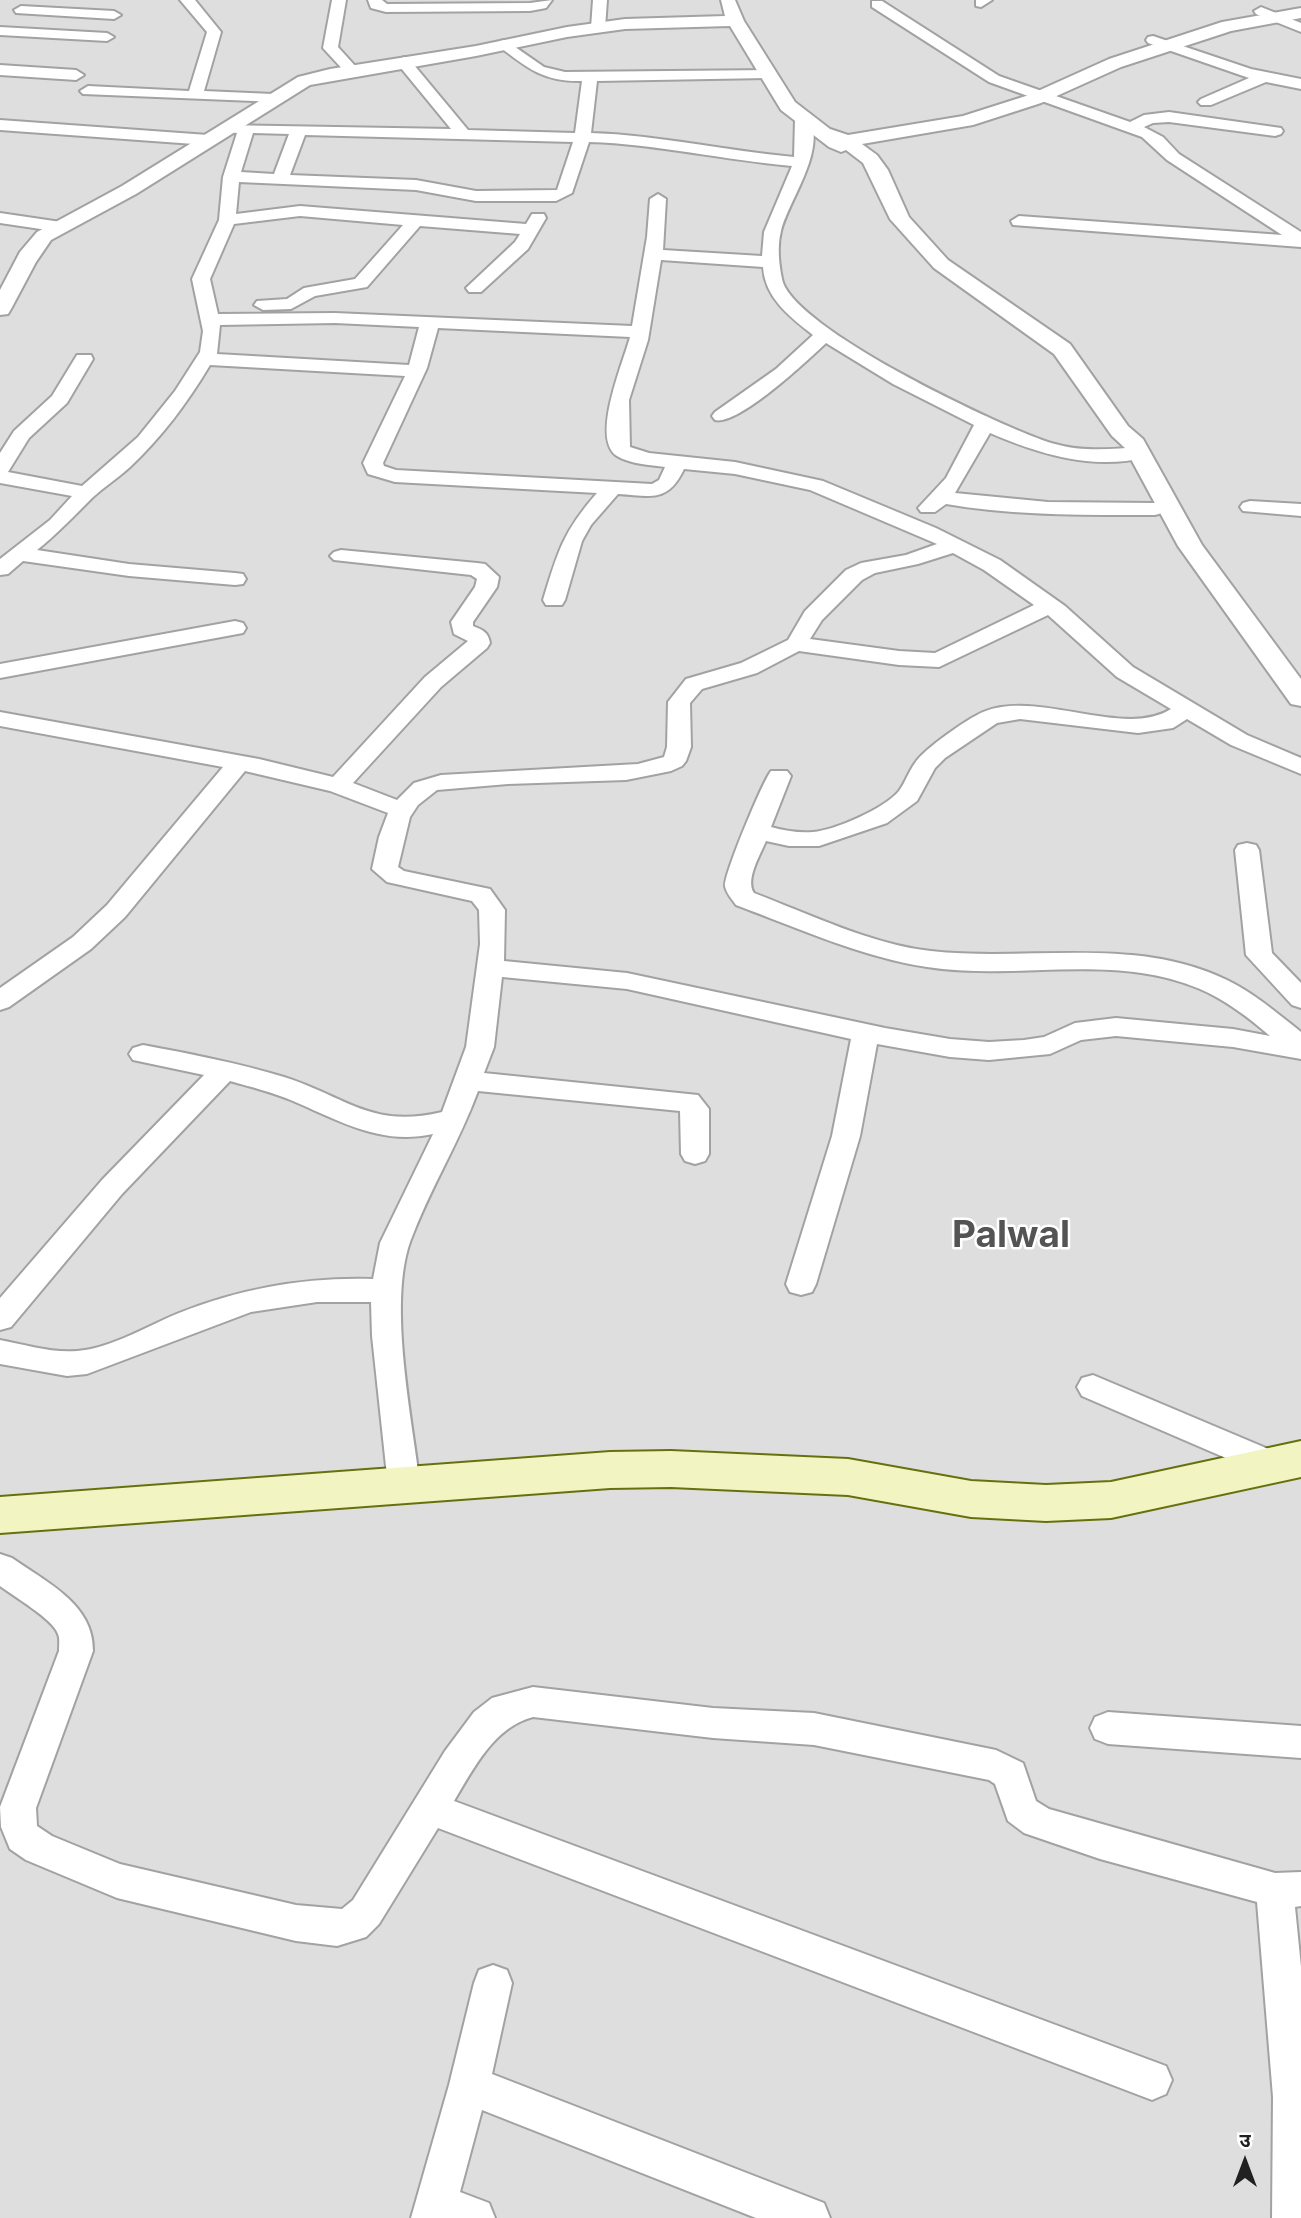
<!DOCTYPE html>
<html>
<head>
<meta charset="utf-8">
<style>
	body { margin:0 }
	#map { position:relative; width:1301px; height:2218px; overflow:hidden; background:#f0eee8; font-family:Inter,"Noto Sans Devanagari",sans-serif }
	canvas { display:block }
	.north { position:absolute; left:1210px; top:2127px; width:70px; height:70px; -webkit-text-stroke:5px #fff; paint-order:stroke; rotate:0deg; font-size:19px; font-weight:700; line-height:28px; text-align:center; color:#212121 }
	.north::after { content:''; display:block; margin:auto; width:24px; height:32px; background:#212121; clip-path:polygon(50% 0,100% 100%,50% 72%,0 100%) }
</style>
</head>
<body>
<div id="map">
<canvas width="1301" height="2218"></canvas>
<div class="north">उ</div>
</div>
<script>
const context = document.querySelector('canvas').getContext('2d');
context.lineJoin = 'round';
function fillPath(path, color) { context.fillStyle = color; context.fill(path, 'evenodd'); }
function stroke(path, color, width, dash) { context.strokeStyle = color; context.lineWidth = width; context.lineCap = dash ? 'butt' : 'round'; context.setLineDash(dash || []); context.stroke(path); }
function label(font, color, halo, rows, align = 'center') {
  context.font = font + ' Inter,sans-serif'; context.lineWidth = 5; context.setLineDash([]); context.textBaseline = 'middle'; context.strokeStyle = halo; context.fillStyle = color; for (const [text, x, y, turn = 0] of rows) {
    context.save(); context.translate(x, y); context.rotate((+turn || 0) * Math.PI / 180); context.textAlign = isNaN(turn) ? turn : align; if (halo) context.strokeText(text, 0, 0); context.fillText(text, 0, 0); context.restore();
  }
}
const residential = new Path2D(`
	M0,0h1301v2218h-1301z`);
const minor = new Path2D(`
	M180,0h15l26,32 -17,59 69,3 5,2 3,3 -3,3 -195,-8 -3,-3 8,-5 101,5 18,-59z
	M332,0h14l-8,47 19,21 3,3 -3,3h-10l-24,-26z
	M368,0h14l5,4 143,-1 22,-3 -6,8 -16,3 -144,1 -15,-4z
	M593,0h14l-2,28 -7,4 -7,-4z
	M976,0h16l-11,7 -5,-1z
	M872,1h10l117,75 131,46 14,-7 25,-3 112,16 2,3 -2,3 -6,2 -106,-14 -16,1 -9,4 19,10 16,17 122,78v15l-288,-22 -2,-4 8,-5 263,19 -115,-75 -25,-23 -153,-55 -117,-75z
	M21,6l93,5 7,4 -7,4 -98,-6 -2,-3z
	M1261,7l40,16v9l-45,-18 -2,-3z
	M0,27l107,6 7,4 -7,4 -107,-6z
	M1153,36l98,33 50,10v10l-35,-7 -55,23h-10l-3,-3 3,-3 48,-21 -101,-35 -2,-3 2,-3z
	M505,40l39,27 21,5 208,-2 3,3 -3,3 -5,2 -171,3 -6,52c68,2 135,18 203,24l1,-38 2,-3h12c18,35 -20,83 -28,115 -4,15 -2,33 1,48 9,49 224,151 273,165 27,8 58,5 85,3l7,2 3,4 -3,4c-54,14 -108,-3 -157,-24l-35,60 93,9 107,1 7,2 3,4 -3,4 -7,2c-70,0 -140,1 -209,-11l-11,8h-14l-3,-4 28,-30 28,-53 -81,-41 -67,-41c-18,17 -88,83 -111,77l-3,-4 3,-4 61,-43 37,-34c-23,-18 -48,-37 -50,-68l-102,-7 -13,80 -19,60 1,47 19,6 86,9 88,19 113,47 64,32 65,46 68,61 114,68 54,23v16l-70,-29 -44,-26 -14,9 -35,5 -118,-14 -23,4 -52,35 -10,10 -18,33 -30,22 -68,23h-30l-23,-5c-6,14 -21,39 -12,52 55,21 119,52 177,58 99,11 203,-16 296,29 27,13 50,33 74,52v27l-68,-12 -117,-11 -35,4 -31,14 -61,6 -39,-3 -73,-13 -17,92 -44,148 -4,8 -11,3 -11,-3 -4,-8 46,-148 19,-97 -224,-50 -125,-12 -8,70 -10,26 214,22 11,14v45l-4,7 -10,3 -10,-3 -4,-7 -1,-43 -202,-20c-19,52 -49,99 -68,151 -22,63 2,176 10,243l-4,9 -12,4 -12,-4 -4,-9 -16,-149 -1,-34h-54l-66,10 -164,62 -20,2 -67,-12v-24c27,5 57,15 85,10 32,-5 64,-25 94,-37 63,-25 127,-36 194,-34l7,-36 53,-109c-52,12 -95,-14 -140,-33 -21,-9 -42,-14 -63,-20l-108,113 -111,133 -11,3v-32l102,-118 102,-105 -71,-15 -4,-6 4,-6 10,-3c48,9 95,18 141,32 63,20 87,52 158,35l24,-65 14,-103 -1,-34 -7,-9 -85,-19 -15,-13 7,-32 9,-24 -58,-22 -85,-20 -120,146 -34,32 -82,58 -9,3v-22l73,-51 34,-32 116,-138 -223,-41v-14l259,47 74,18 92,-100 43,-36 -14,-7 -3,-12 24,-35 2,-8 -6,-4 -137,-15 -4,-4 4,-4 7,-2 136,13 8,1 14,13 -2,10 -24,35v4c10,4 15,6 17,17l-3,5 -46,39 -88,96 44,17 17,-17 27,-8 197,-11 26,-7 3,-10 1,-45 18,-23 55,-16 47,-23 17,-29 41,-41 15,-7 45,-8 31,-11 -127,-54 -75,-16 -51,-5c-16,34 -33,27 -66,25l-27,31 -9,16 -17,59 -3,5h-16l-3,-5c15,-49 20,-68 54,-107l-202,-11 -27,-8 -5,-11 42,-87 -195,-11c-22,37 -48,72 -80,102 -12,11 -26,20 -38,31 -18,18 -35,36 -55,52l92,14 106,9 8,1 3,5 -3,5 -8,1 -106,-9 -106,-15 -15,13 -8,1v-16l50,-39 22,-24 -72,-13v-30l14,-22 38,-35 25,-41h14l2,4 -26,44 -38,35 -21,34 74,14 56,-49 37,-46 25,-39 3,-21 -11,-52 27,-59 4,-43 14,-44 -16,-2 -2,-3 2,-3 230,4 -55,-67 8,-5 5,2 59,71 107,3 7,-52c-37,1 -54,-12 -82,-34l-2,-3 2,-3zM253,133l36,1 -15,40 -33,-2zM305,135l268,7 -16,48 -81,1 -60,-11 -126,-5zM589,142c68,2 134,18 203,24l-28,66 -2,24 -99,-6 3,-51 -8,-5 -8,5 -3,38 -15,89 -297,-13 -117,1 -8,-35 24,-55 66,-8 103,9 -48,54 -51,9 -17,11 -30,2 -3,4 9,5 28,-1 24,-13 52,-9 53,-61 100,8 -5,8 -49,46 3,4h12l47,-43 18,-31 -2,-4h-12l-6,10 -226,-18 -64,8 3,-32 177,8 60,11h80l16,-8zM335,323l84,4 -10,38 -192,-11 3,-29zM438,328l192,9c-6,24 -40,101 -13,119 13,8 33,9 48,11l-6,13 -7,4 -256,-14 -12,-4 -1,-3 44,-95zM953,553l31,17 50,35 -99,48 -36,-2 -89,-12 12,-19 40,-40 13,-7 43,-9zM1048,615l69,62 54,32c-47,30 -133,-20 -188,3 -16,7 -59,37 -68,51 -6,8 -10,20 -16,28 -14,17 -63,39 -86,41 -14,1 -28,-1 -42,-5l20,-51 -4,-5h-16c-9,12 -47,103 -46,115 1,7 7,13 11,19 62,23 125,52 191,62 91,14 186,-15 273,22 26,11 49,29 70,47l-37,-7 -117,-11 -41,5 -31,14 -20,3 -35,2 -39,-3 -65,-11 -258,-55 -123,-12 1,-51 -15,-21 -86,-18 -6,-4 12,-50 8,-12 19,-15 71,-6 118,-4 45,-9 11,-5 4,-5 5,-14 -1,-44 12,-14 55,-16 42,-22 100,14 40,2z
	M0,65l76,5 8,5 -8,5 -76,-5z
	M0,120l208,15 8,5 -8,5 -208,-15z
	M0,213l61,9 9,5 -9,5 -61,-9z
	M1250,501l51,3v12l-58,-5 -3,-4 3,-4z
	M235,621l8,2 3,5 -3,5 -243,45v-14z
	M1247,843l9,2 3,5 13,103 29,30v25l-9,-3 -46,-50 -11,-105 3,-5z
	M1093,1375l192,81 5,9 -5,9 -11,4 -11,-4 -181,-78 -5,-9 5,-9z
	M0,1554l12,4c34,24 82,46 81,93l-57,157 1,18 15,10 68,28 176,41 46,4 11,-9 92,-149 29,-39 18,-14 41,-11 180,21 101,5 182,37 27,13 13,38 13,8 226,64 26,-1v34l-6,1 6,60v251h-29l1,-121 -16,-195 -157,-43 -76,-26 -16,-12 -13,-37 -6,-4 -175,-35 -101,-7 -180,-21c-39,10 -59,51 -79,84l712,265 6,14 -6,14 -14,6 -714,-272 -59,96 -13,13 -29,9 -41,-5 -179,-43 -91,-38 -16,-11 -9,-22 -1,-20 59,-156c0,-5 1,-13 -1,-17 -5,-15 -45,-38 -58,-48z
	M1108,1712l193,14v32l-193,-14 -13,-5 -5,-11 5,-11z
	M493,1965l14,5 5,13 -20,91 332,129 6,15h-74l-274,-108 -22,82 29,11 6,15h-84l38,-133 25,-102 5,-13z`);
const tertiary = new Path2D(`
	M721,0h14l9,21 51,81 35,27 18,6 115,-19 66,-21 80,-36 113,-37 79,-14v10l-70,13 -110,36 -80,36 -68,22 -111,19 15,11 11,15 21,47 39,43 122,84 58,82 15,13 59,106 99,134v27l-10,-2 -113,-158 -53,-98 -13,-12 -58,-82 -120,-86 -44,-49 -27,-56 -17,-13 -5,2 -12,-5 -48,-37 -51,-84 -105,3 -58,8 -91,19 -166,29 -174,109 -85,46 -15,22 -25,47 -3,5 -8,1v-25l20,-38 17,-20 85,-46 176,-109 32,-8 146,-23 91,-19 58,-8 100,-3z`);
const secondary = new Path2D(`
	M1301,1441v36l-190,41 -65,3 -75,-4 -123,-22 -177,-8 -61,1 -610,45v-36l610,-45 61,-1 177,8 123,22 75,4 65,-3z`);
const townNames = [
	["Palwal",1011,1236]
];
fillPath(residential, '#dfdede');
stroke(minor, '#a2a2a2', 4);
stroke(tertiary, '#a2a2a2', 4);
stroke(secondary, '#66710e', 4);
fillPath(minor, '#fff');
fillPath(tertiary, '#fff');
fillPath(secondary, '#f2f5c1');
label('bold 37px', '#545454', '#fff', townNames);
</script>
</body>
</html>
